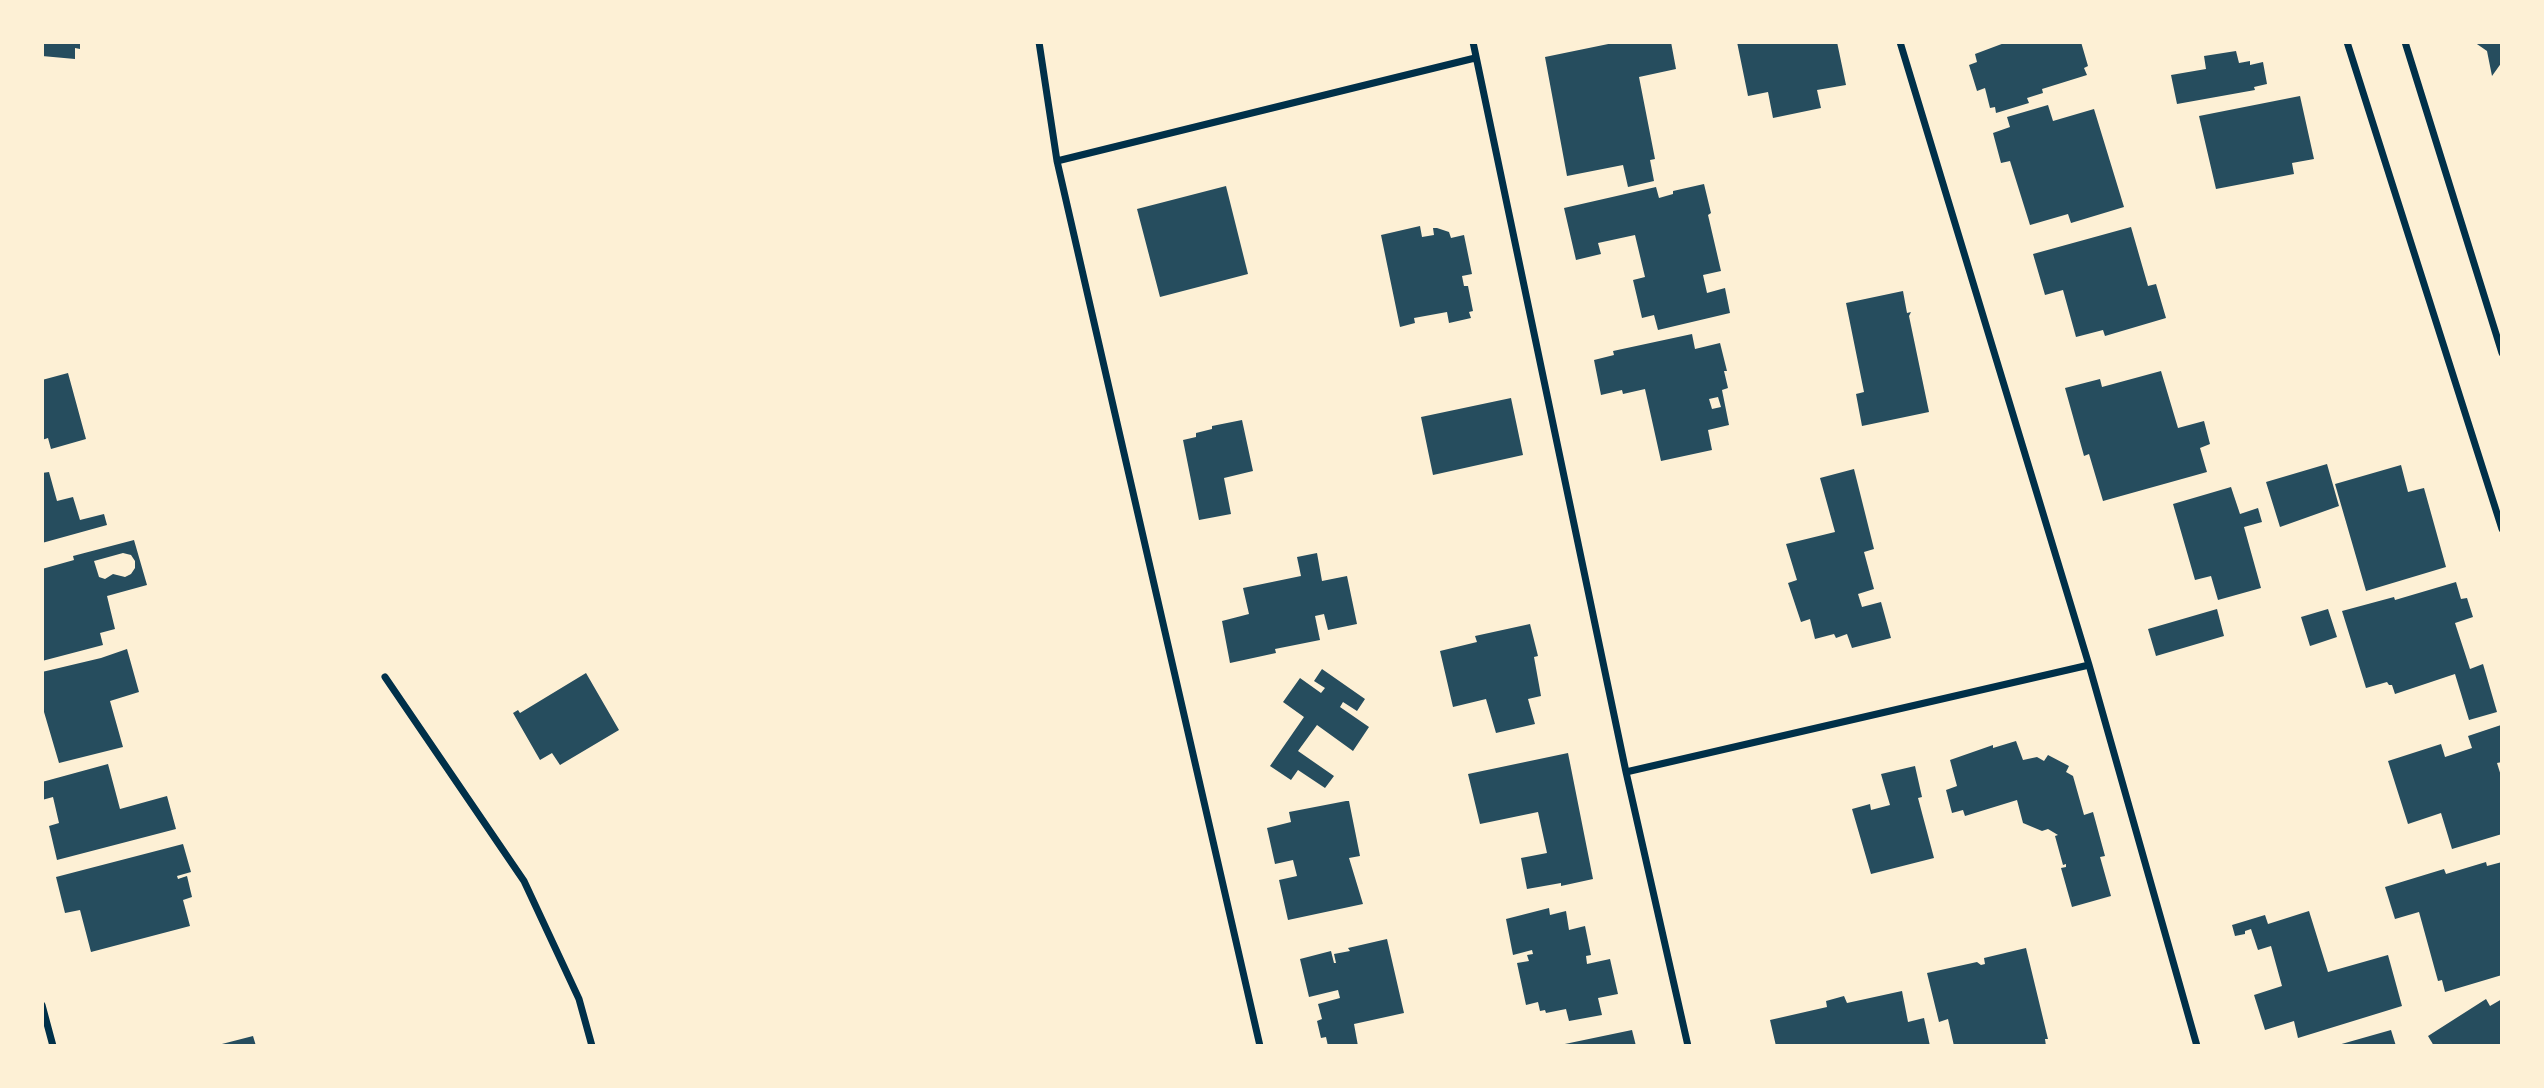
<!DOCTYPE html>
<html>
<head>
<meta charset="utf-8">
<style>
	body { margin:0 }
	#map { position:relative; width:2544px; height:1088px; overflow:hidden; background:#fdf0d5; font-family:Raleway,sans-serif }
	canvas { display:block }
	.frame { position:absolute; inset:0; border:44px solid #fdf0d5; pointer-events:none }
</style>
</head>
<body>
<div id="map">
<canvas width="2544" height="1088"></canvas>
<div class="frame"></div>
</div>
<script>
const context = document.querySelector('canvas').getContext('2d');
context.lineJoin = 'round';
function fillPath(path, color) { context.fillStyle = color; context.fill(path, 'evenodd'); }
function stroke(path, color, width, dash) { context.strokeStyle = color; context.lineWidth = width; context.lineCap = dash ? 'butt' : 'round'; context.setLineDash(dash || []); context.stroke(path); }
const building = new Path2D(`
	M42,42h38v7l-5,-1v11l-33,-3z
	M1618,42h53l5,27 -37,8 16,82 -5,1 4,21 -26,6 -5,-22 -56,11 -22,-119z
	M1737,42h100l9,43 -29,5 4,18 -48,10 -5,-26 -20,4z
	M2007,42h74l7,24 -4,2 3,7 -45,14 1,4 -16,5 2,5 -33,10 -1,-6 -5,1 -5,-20 -8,3 -8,-26 8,-3 -2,-8z
	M2474,42h28v20l-10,14 -5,-25z
	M2236,51l3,12 11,-2v4l13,-3 4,22 -13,3 1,3 -78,14 -6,-29 35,-6 -2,-13z
	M2300,96l14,63 -22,4 2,11 -78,15 -17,-73z
	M2048,105l5,16 41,-12 30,98 -53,16 -3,-9 -38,11 -20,-64 -9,2 -8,-30 17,-6 -3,-10z
	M1704,184l7,29 -3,2 13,56 -18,4 4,18 18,-5 5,25 -72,17 -4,-15 -12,3 -9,-38 12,-3 -10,-42 -37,8 3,11 -25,6 -12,-52 92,-21 3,11 14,-4v-3z
	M1226,186l22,88 -88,23 -23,-88z
	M1420,226l2,11 12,-2 -1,-7h4l12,4 2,6 13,-3 8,39 -10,2 2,10h4l5,25 -4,1 2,6 -22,5 -2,-11 -33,6 1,5 -15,4 -19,-92z
	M2131,227l17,59 8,-2 10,34 -61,18 -2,-6 -27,7 -13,-47 -18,5 -12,-41z
	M1903,291l4,22 4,-1 -2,4 20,96 -67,14 -6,-32 8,-2 -18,-89z
	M1692,334l3,15 25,-6 7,28h-3l4,17 -6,2 7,35 -21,5 4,20 -51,11 -16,-72 -22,5 -1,-4 -21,5 -7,-35 20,-5 -1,-4zM1718,397l3,10 -9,2 -3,-10z
	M2161,371l17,57 26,-7 6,23 -10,4 7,24 -104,29 -14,-47 -5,2 -19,-68 35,-9 2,8z
	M68,373l18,66 -35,10 -3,-11 -6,2v-60z
	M1511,398l12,57 -90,20 -12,-58z
	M1242,420l11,51 -29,7 7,36 -32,6 -16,-80 13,-3v-4l16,-4v-3z
	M2327,464l12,42 -59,21 -14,-45z
	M2401,465l7,27 16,-4 22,79 -80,24 -31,-107z
	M1854,469l20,80 -10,3 10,37 -16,5 4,13 19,-5 10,36 -39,10 -5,-14 -11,4 -2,-4 -19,5 -5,-20 -9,3 -13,-39 9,-3 -11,-36 49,-12 -15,-54z
	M49,472l8,29 16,-4 7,23 24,-6 3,11 -65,18v-70z
	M2231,487l9,27 18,-6 4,14 -18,5 17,61 -43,12 -7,-24 -16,4 -22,-76z
	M134,540l13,45 -40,11 8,33 -15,4 3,12 -61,16v-92l32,-9 -1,-4zM123,553l8,2 4,6v7l-4,6 -6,3 -12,-3 -8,5 -6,-2 -5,-16z
	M1317,553l5,28 25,-5 10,48 -29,6 -4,-16 -9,2 5,24 -45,9 1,4 -46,10 -8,-42 27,-7 -6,-26 58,-12 -4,-19z
	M2456,582l5,17 6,-1 6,19 -18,6 15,46 13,-5 14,48 -28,8 -14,-46 -60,20 -3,-9h-3l-2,-3 -21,6 -24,-77 52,-14 1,3z
	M2217,609l7,27 -68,20 -8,-27z
	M2328,609l9,28 -27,9 -9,-29z
	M1530,624l8,32 -4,1 7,39 -13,3 7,25 -39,9 -10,-34 -33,8 -13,-56 37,-9 -2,-6z
	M127,649l12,43 -29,9 13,46 -64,16 -15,-51 -2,1v-41l59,-14z
	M1322,669l43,30 -8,12 -14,-9 -3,5 29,20 -16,24 -36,-26 -19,26 36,25 -9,12 -27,-18 -7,10 -21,-14 34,-49 -21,-15 17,-24 21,15 4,-5 -11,-7z
	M586,673l33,57 -59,35 -8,-12 -12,7 -27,-47 5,-3 2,3z
	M2501,725l1,37 -5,1 5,16v55l-50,15 -11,-36 -33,11 -20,-63 53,-17 4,13 27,-9 -4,-12z
	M2016,741l7,19 14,-3 7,4 4,-6 21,11 -3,6 7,4 11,39 9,-3 12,44 -5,1 11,39 -39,11 -11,-39 5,-1v-3l-3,1 -8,-29 3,-1 -10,-6 -6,2 -19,-8 -6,-23 -52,16 -2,-6 -11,3 -6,-23 11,-4 -7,-26 43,-15v3z
	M1568,753l25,126 -32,7v-3l-34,6 -6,-31 26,-5 -9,-41 -58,12 -12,-50z
	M108,764l12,45 47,-13 9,33 -119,31 -8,-34 10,-3 -6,-26 -11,3v-18z
	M1915,766l7,31 -4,1 16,60 -63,16 -19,-65 18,-5 1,6 19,-5 -9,-31z
	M1346,801h3l11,55 -11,2 14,46 -75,16 -9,-40 18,-4 -4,-16 -18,4 -8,-36 24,-6 -2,-10z
	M183,844l8,28 -14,4 1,3 9,-3 5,21 -9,3 7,26 -99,26 -11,-42 -15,3 -9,-36z
	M2486,862l1,4 15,-4v113l-57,17 -3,-12 -4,1 -19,-69 -24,7 -10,-32 59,-18 2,5z
	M1549,908l1,7 16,-4 3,19 16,-4 6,29 -5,1 1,8 23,-5 8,35 -20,4 4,17 -33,6 -3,-12 -20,4 -1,-3 -5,1 -2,-9 -12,3 -9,-42 12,-2 -2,-6 6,-1 -1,-4 -19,5 -7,-36z
	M2309,911l19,61 60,-17 14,51 -104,32 -4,-17 -29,9 -11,-35 28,-9 -11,-40 -13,4 -7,-21 -6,2v3l-10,2 -3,-11 33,-10 3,9z
	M1387,939l17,74 -50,11 4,22h-30l-2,-9 -5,1 -4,-17 5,-2 -4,-15 22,-6 -2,-8 -29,7 -9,-38 31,-8 3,12h2l-2,-9 16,-3 -2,-3z
	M2026,948l22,91h-3l1,7h-92l-6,-27 -9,3 -12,-49 50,-11 4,3 4,-1 -1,-6z
	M1902,991l6,31 16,-4 6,28h-154l-6,-26 57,-13 -1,-6 18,-5 3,7z
	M2486,999l4,7 12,-7v47h-68l-6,-10z
	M1632,1030l4,16h-76v-1z
	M2391,1030l5,16h-57l-1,-1z
	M253,1036l3,10h-37l-1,-1z`);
const minor = new Path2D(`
	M1039,42l18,119 203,885
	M1473,42l153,730 62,274
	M1900,42l189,623 108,381
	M2347,42l155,487
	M2405,42l97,311
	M1057,161l418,-103
	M385,677l139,204 55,118 13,47
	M1626,772l463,-107
	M42,1005l11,41`);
fillPath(building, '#264d5e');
stroke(minor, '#003049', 7);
</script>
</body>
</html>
